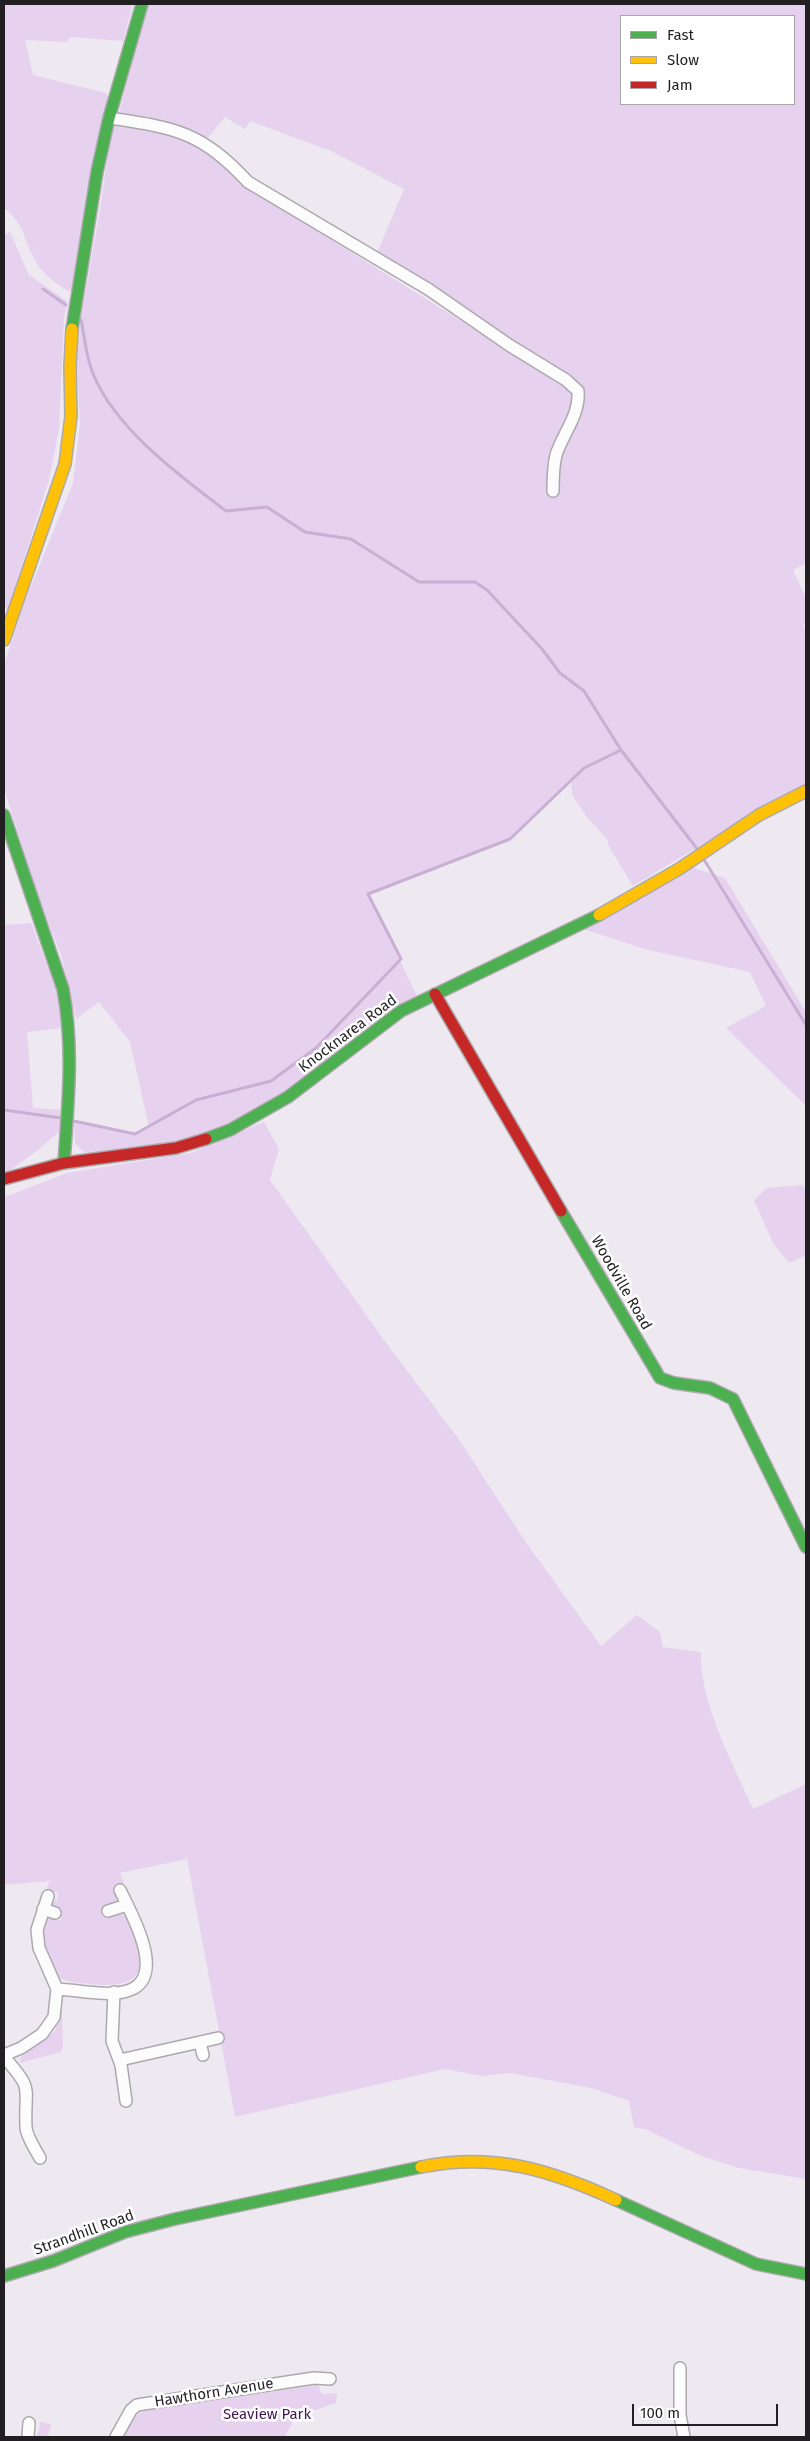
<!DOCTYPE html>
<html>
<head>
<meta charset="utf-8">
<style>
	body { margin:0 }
	#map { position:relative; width:810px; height:2441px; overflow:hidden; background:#eee9f0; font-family:"Fira Sans",sans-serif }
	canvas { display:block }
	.frame { position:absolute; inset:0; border:5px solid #221f23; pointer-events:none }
	.legend { position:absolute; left:620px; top:15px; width:175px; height:90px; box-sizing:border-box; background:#fff; border:1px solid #a7a5a7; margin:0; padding:6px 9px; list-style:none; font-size:15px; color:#221f23 }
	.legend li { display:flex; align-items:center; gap:10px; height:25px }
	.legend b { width:25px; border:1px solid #a7a5a7 }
	.scale { position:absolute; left:632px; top:2404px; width:146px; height:22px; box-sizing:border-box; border:2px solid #221f23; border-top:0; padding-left:6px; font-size:15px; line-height:18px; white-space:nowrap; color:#221f23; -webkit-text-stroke:4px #fff; paint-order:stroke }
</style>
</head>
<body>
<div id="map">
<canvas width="810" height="2441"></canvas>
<div class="frame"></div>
<ul class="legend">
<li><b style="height:6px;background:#4caf50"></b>Fast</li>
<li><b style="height:6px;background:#ffc107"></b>Slow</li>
<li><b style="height:6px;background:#c62828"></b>Jam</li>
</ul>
<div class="scale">100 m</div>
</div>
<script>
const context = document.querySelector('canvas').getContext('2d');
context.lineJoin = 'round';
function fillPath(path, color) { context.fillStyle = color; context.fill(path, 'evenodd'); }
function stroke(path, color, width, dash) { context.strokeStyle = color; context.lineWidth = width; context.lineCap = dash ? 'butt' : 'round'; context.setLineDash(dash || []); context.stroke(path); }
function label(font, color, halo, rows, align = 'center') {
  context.font = font + ' "Fira Sans",sans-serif'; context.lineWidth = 5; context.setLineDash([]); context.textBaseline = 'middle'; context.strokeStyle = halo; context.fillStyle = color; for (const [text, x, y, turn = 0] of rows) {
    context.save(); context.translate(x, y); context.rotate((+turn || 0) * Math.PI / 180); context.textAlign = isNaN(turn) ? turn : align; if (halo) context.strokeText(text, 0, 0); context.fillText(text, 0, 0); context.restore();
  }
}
const green = new Path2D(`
	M4,4h129l-10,37 -53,-4 -3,5 -42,-2 8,35 73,18 3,5 -37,192 -4,1c-12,-8 -25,-16 -32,-29 -13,-21 -10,-37 -32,-54z
	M147,4h659v559l-13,7 13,28v25l-3,2 3,5v157l-113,63 -60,36 -24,-39 -2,-8 -21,-23 -14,-21 -1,-16 -61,60 -142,55 49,102 -32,17 -87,70 -60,37 -39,18 -107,16 -9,-3 -8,-7 -1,-23 61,13 14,-7 -19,-85 -31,-40 -23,17 -15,-64 -23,-58 -34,-109v-124l21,-63 48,-118 7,-58 -3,-61 2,-35 22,-126 11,-78 68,11 27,13 40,38 243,152 5,-11 -118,-75 27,-64 -73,-38 -81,-30 -5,8 -20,-12 -19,23 -30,-15 -57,-12zM621,16h173v88h-173z
	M10,232l19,43 38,26 -3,18 -5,110 -10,51 -41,129 -4,-1v-373z
	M691,867l34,11 81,134v94l-80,-78 40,-22 -16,-34 -102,-22 -65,-21z
	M31,923l26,67 6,38 -36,4 6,76 27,2v21l-22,19 -29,21 -5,1v-247z
	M264,1122l15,27 -9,31 114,160 76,101 65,100 76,105 36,-31 23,17 3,15 38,5c-2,49 32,112 52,157l53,-25v395l-67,-11 -38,-12 -56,-27 -11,-1 -5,-27 -38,-13 -81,-15 -28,3 -37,-7 -210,48 -48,-258 -67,14 4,10 -11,8 3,4 1,8 -9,12h19c21,44 25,76 -36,69 -9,-1 -26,-1 -33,-8 -15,-13 -15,-36 -17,-54l10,-4 10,3v-9l-7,-2 -1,-9 4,-1 1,-7 -12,-3 4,-9 -46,4v-688l63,-24 124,-20z
	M803,1185l3,5v65l-17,8 -16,-20 -19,-43 13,-12z
	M62,2010l1,38 -2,4 -41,11 1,-6 34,-26z
	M318,2385l4,9 15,-1 -1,10 -41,14 -10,20h-162l9,-19 11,-7z
	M40,2421l12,4 -5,12h-12l4,-6z`);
const stream = new Path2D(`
	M43,289l23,16
	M81,320c4,18 5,39 13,56 23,54 86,100 132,135l41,-4 38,25 46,7 68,43h56l12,8 55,59 18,24 24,18 37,59 77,100
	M703,858l103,167
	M4,1110l57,8
	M74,1121l61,13 61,-34 75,-19 45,-33 85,-89 -33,-65 142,-55 74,-71 37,-18`);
const street = new Path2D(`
	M109,118c67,10 91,13 139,64l180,107 81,56 57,35 12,11c2,24 -15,42 -22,64 -3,12 -3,24 -3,36
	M43,1909l12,4
	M108,1911l19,-6
	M57,1989c22,1 49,8 70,2 42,-12 4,-78 -7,-101
	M114,1992l-2,49 9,24 5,36
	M200,2042l3,13
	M4,2055l17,-7 21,-14 12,-17 3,-28 -18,-41 -2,-18 11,-34
	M4,2057c31,35 20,28 22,70 0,9 10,23 14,31
	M120,2060l98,-22
	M680,2368v47l4,22
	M28,2437l1,-14
	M116,2437l15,-27 6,-5 177,-27 16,1`);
const fast = new Path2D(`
	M72,329l25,-157 12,-54 33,-114
	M4,815l59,174c11,58 5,115 1,174
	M206,1139l24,-9 58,-33 113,-86 198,-96
	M561,1211l99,167 14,5 36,5 23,11 73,148
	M616,2200l140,64 50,10
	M4,2276l49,-15 72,-29 50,-13 246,-52`);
const slow = new Path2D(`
	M4,640l61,-176 6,-48 -1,-50 2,-37
	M599,915l80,-46 80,-54 47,-24
	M421,2167c72,-15 130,3 195,33`);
const jam = new Path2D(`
	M435,994l126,217
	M4,1179l60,-16 112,-15 30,-9`);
const streetNames = [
	["Knocknarea Road",348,1034,-37],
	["Woodville Road",621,1283,60],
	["Strandhill Road",84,2233,-20],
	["Hawthorn Avenue",214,2393,-9]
];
const parkNames = [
	["Seaview Park",267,2415]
];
fillPath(green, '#e6d2ef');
stroke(stream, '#c8afd3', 3);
stroke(street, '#aca9ad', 14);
stroke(fast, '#aca9ad', 14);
stroke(slow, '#aca9ad', 14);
stroke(jam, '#aca9ad', 14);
stroke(street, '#fcfcfd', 11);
stroke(fast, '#4caf50', 11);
stroke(slow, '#ffc107', 11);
stroke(jam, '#c62828', 11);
label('15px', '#221f23', '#fff', streetNames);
label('15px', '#411752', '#fff', parkNames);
</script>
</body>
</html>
